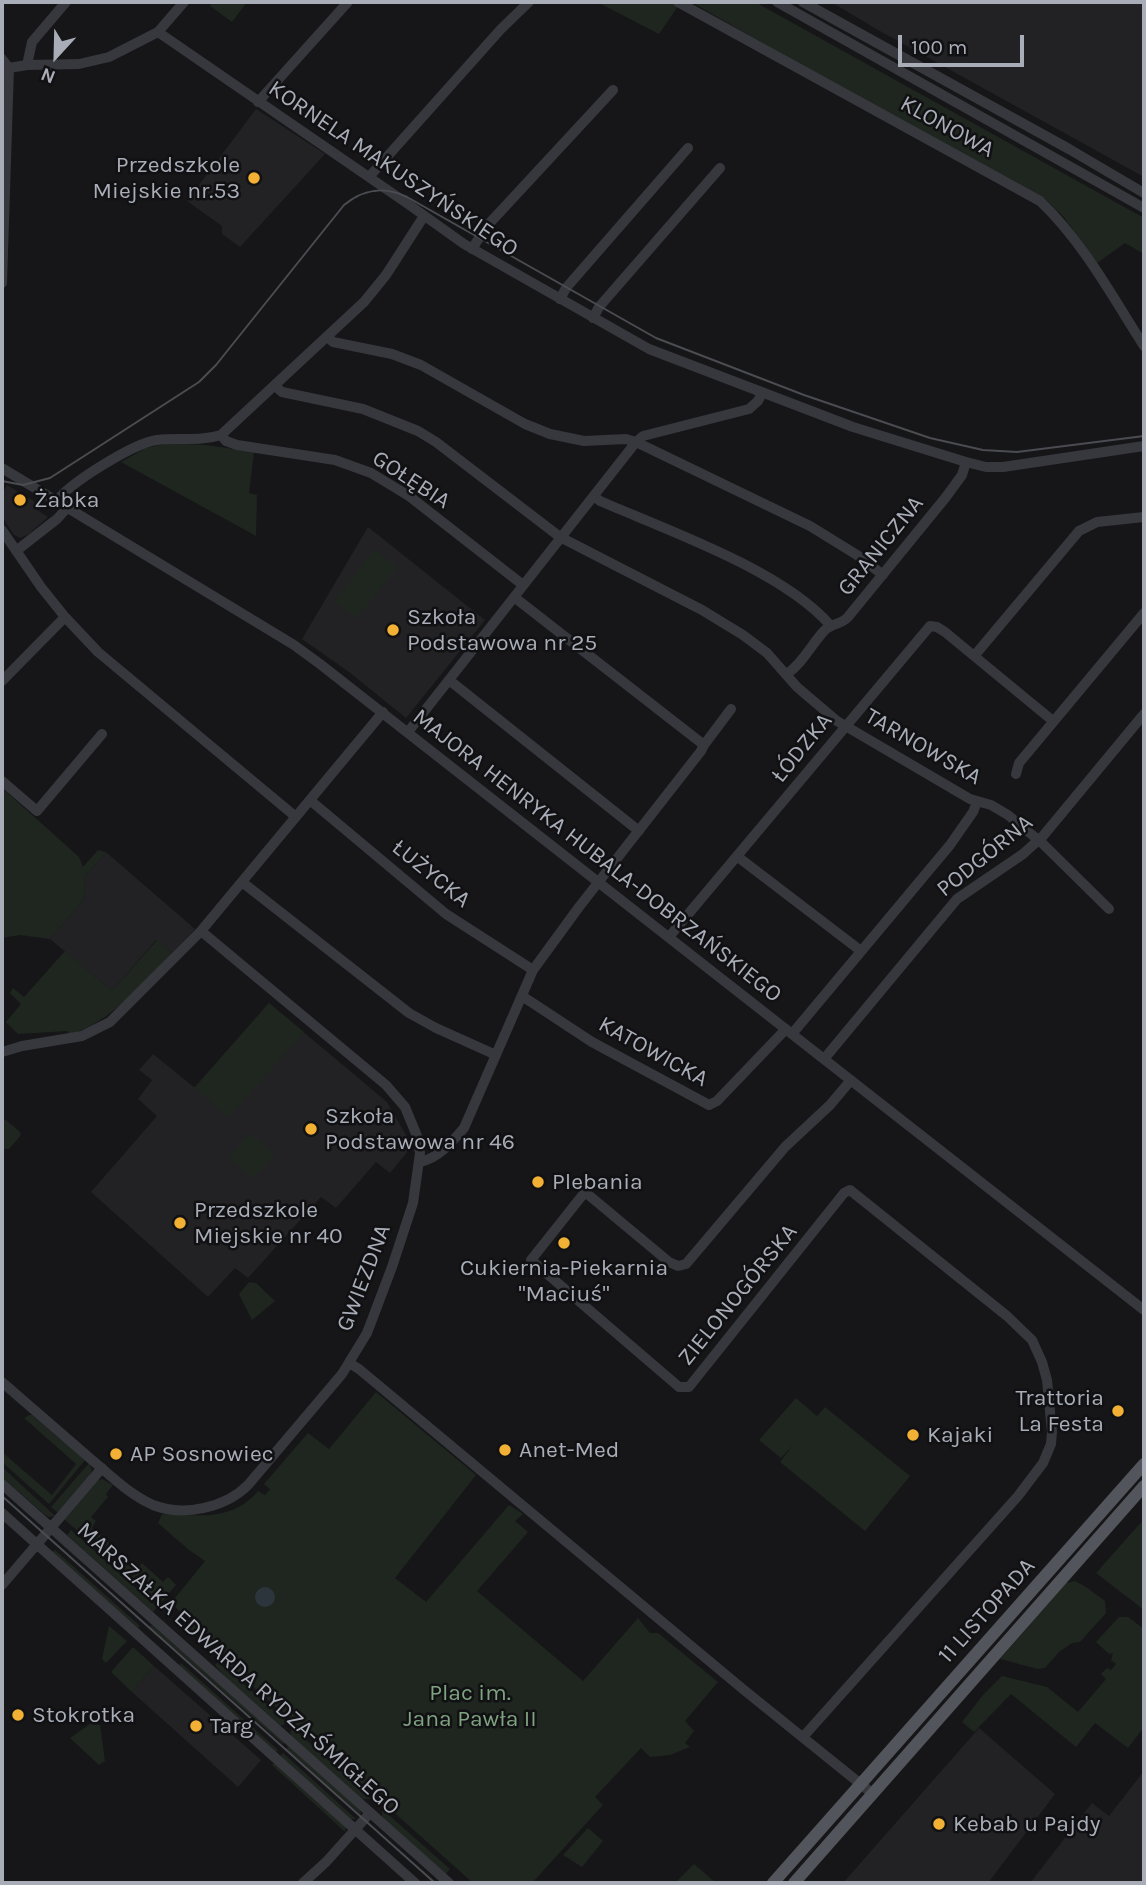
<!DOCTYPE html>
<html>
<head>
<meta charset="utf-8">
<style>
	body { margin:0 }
	#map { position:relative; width:1146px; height:1885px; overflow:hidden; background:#161618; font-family:Karla,sans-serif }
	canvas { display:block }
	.frame { position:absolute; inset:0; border:4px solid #a8adb8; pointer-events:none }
	.north { position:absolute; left:21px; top:21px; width:70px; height:70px; -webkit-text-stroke:5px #111113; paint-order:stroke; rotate:202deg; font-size:19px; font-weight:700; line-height:28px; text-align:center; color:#a8adb8 }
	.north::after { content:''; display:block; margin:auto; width:24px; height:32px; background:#a8adb8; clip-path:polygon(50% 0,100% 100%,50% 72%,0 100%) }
	.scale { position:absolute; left:898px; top:35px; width:126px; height:32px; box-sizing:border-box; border:4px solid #a8adb8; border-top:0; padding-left:9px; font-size:21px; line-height:24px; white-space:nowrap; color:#a8adb8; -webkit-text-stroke:5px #111113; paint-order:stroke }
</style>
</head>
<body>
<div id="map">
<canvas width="1146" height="1885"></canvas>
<div class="frame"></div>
<div class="north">N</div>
<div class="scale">100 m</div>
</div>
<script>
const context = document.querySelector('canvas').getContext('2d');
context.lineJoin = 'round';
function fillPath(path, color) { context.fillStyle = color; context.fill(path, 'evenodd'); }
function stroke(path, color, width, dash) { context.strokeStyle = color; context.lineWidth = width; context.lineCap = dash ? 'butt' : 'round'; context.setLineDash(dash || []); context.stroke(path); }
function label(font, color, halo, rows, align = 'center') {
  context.font = font + ' Karla,sans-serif'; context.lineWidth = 5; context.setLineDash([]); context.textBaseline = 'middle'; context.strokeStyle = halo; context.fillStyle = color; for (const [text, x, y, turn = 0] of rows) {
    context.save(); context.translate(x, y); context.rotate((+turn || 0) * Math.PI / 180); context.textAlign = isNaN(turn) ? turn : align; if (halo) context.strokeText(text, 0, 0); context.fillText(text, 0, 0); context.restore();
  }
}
const built = new Path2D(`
	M831,2h313v175l-266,-147z
	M256,109l69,45 -85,93 -18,-13v-8l-35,-25z
	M7,485l28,17 -2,5 15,10 -19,17 -9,4 -6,-3 -12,-18v-24z
	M368,527l117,93 -79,98 -57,-46 -47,-33z
	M106,852l89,77 -23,24 -16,-13 -44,51 -62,-52 32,-37 3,-9 -1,-15z
	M269,1003l118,99 19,33 2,16 -18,22 -14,-11 -40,46 -15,-11 -73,81 -13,-10 -27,29 -117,-105 66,-76 -19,-17 14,-19 -13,-10 14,-16 42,34z
	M154,1666l107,94 -23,27 -106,-95z
	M979,1728l76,66 -67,89h-145z
	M1144,1771v112h-114l62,-80 17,13z`);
const green = new Path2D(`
	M213,2h34l-15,20 -22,-16z
	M597,2h84l-22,32z
	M691,2h64l389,216v36l-19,-11 -28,20 -34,-47 -20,-19 -208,-113z
	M170,443l36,2 48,7 -5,41 8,2 -1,41 -135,-74 25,-14z
	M375,549l23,18 -42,52 -22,-18z
	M2,788l77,69 4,10 15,-17 8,2 -22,26 1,15 -3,9 -32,37 -30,-4 -18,3z
	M157,940l15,13c-32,32 -59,68 -103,82l-1,-4 -50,3 -12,-12 15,-18 -11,-11 3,-5 11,9 41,-46 47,40z
	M269,1003l35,29 -75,85 -35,-29z
	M2,1120h4l14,12 1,3 -12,14h-7z
	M250,1133l25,22 -22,24 -25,-22z
	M249,1282l7,1 19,18 -23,19 -13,-26z
	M376,1392l100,83 -81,103 31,24 83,-97 14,9 -8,7 13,11 -51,59 106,90 55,-63 12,15h8l60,49 -33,39 9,10 -9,12 5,4 -20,8 -20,2 -9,-9 -46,49 8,8 -71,78h-59l-288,-257 4,-6 -18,-17 34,-42 -16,-11 -31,-27 4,-9c38,1 69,8 96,-23l7,4 5,-6 -6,-5 44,-51 21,16z
	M796,1398l21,18 8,-9 85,69 -45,55 -85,-69 13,-17 -12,13 -22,-18z
	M29,1415h3l53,45 -36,44 -47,-42v-10l50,43 24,-31 -52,-46z
	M89,1463l3,7 -2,6 -32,37 -7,-6z
	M2,1467l53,49 -6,1 -5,-3 -42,-37z
	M102,1479l11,6 -7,9 2,3 -17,20 5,4 -4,7 44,38 -8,9 -64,-56 32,-38z
	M1144,1519v91l-48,-37z
	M71,1530l86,77 -4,5 -86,-77z
	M55,1550l85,76 -2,2 -86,-76z
	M142,1563l21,19 5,-5 8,8 -16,19 -29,-26z
	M1075,1581l11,6 19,14 1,12 -26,29 -8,1 -13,9 -14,16 -7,1 -38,-10 66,-76z
	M1119,1617h9l16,12v98l-16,21 -33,-25 -19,24 -65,-53 -37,38 -12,-10 21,-27 19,-19 45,11 31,25 28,-33 -5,-5 6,-6 4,2 5,-6 -5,-4 2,-7 -4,1 -13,-12z
	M152,1625l133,117 -2,2 -133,-117z
	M109,1626l18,15 -21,22 -4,-4z
	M133,1647l21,19 -22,26 -21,-20z
	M218,1662l70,61 -8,3 -53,-47 -12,-14z
	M181,1663l97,87 -2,2 -97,-87z
	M90,1724l10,1 5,36 -6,4 -29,-27z
	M293,1729l2,1 77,69h-10l-71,-63 -1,-4z
	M289,1746l71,63 1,6 -75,-66z
	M283,1753l73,66h-5l-71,-63z
	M274,1763l72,63 -1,6 -73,-67z
	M382,1809l68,60 -4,5 -64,-57z
	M588,1828l15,13 -21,26 -19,-12z
	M694,1864l22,19h-41z`);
const water = new Path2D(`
	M255 1597a10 10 0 1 1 20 0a10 10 0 1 1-20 0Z`);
const minor = new Path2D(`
	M678,2l362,199c43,41 72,95 104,145
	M777,2l367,206
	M803,2l266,147 75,44
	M158,32l250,172 56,40 185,105 204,78 113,35 20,5h17l141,-21
	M2,59l7,9 -7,215
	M27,65l5,-23 34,-40
	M9,68l18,-3 52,-1 30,-7 49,-25 26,-30
	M258,102l90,-100
	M369,177l132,-148 28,-27
	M472,249l14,-22 127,-137
	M560,299l6,-11 122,-140
	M593,318l6,-11 121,-139
	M328,337l5,5 59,12 29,11 104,59 25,10 34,7 42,-2 10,3 7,-6 106,-27 9,-8 4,-8
	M275,386l7,6 81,17 55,22 18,11 124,95 142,73 41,25 24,18 30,34 40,34 133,78 21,6 17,10 34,28 67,66
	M221,435l5,6 11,4 98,15 36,13 38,23 114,89
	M2,468l292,177 26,19 824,646
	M594,496l6,5c67,29 182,69 230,124
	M56,502c13,-19 78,-59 101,-62 22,-3 42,2 64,-5l143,-133 22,-27 38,-59
	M2,530l39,57 24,30 33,35 198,165
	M16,551l41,-32 10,-11
	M514,597l190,148
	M975,655l104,-124 18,-9 47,-5
	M787,674c16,-11 24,-29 37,-43 7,-8 17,-6 24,-14l98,-120 16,-22 4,-13
	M449,680l190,151
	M2,681l63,-64
	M408,732l228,-290 174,84 47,29 26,20
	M1016,774l3,-11 125,-150
	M2,781l35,30 65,-77
	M311,801l135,113 87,56
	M738,857l123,94
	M242,882l167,131 27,15 60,27
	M669,937l261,-311 7,1 8,5 108,89
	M522,996l70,46 117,63 8,-4 69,-72
	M792,1034l158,-189 23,-33 4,-10
	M2,1052l20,-6 60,-10 28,-14 91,-91 182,-219
	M824,1059l133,-160 66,-45 20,-18 101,-122
	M420,1162c19,-4 32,-20 44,-34l69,-158 46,-63 122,-156 3,-6 27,-36
	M349,1363l10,6 385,321 129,104
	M2,1382c30,26 60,52 90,78 19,16 38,35 61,45 30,12 72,3 95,-20l94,-111 25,-41 25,-66 21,-64 7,-50 -3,-17 -12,-29 -19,-22 -185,-154
	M2,1484l447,399
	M2,1513l413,370
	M2,1585l100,-117
	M803,1737l215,-241 25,-33 8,-19 1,-12 -5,-52 -5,-18 -10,-22 -25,-24 -157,-126 -6,3 -155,194h-10l-148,-127 54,-68 84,70 9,4 8,-2 99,-117 45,-42 21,-25
	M303,1883l23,-21 44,-49`);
const major = new Path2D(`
	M773,1883l371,-419
	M794,1883l350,-397`);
const tram = new Path2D(`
	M2,481l21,4 27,-7 149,-96 17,-17 128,-160c19,-16 41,-19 63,-8l249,141 148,57 126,43 53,12 34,2 127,-16
	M2,1496l433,387`);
const markers = [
	[254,178,7,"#f2b134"],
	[20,500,7,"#f2b134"],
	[393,630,7,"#f2b134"],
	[311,1129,7,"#f2b134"],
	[538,1182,7,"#f2b134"],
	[180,1223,7,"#f2b134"],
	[564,1243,7,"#f2b134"],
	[1118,1411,7,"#f2b134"],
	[913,1435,7,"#f2b134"],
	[505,1450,7,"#f2b134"],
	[116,1454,7,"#f2b134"],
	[18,1715,7,"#f2b134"],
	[196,1726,7,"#f2b134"],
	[939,1824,7,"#f2b134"]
];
const streetNames = [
	["KLONOWA",947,127,29],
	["KORNELA MAKUSZYŃSKIEGO",393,169,34],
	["GOŁĘBIA",411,480,33],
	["GRANICZNA",881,546,-51],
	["TARNOWSKA",923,747,30],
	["ŁÓDZKA",802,748,-51],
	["MAJORA HENRYKA HUBALA-DOBRZAŃSKIEGO",597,856,38],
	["PODGÓRNA",985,856,-39],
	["ŁUŻYCKA",431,874,39],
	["KATOWICKA",653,1052,29],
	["GWIEZDNA",364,1278,-69],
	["ZIELONOGÓRSKA",738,1295,-51],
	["11 LISTOPADA",987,1611,-48],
	["MARSZAŁKA EDWARDA RYDZA-ŚMIGŁEGO",238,1669,42]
];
const poiNames = [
	["Przedszkole",240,165,"right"],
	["Miejskie nr.53",240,191,"right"],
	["Żabka",34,500],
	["Szkoła",407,617],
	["Podstawowa nr 25",407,643],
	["Szkoła",325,1116],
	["Podstawowa nr 46",325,1142],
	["Plebania",552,1182],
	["Przedszkole",194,1210],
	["Miejskie nr 40",194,1236],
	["Cukiernia-Piekarnia",564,1268,"center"],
	["\"Maciuś\"",564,1294,"center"],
	["Trattoria",1104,1398,"right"],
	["La Festa",1104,1424,"right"],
	["Kajaki",927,1435],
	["Anet-Med",519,1450],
	["AP Sosnowiec",130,1454],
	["Stokrotka",32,1715],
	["Targ",210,1726],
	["Kebab u Pajdy",953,1824]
];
const parkNames = [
	["Plac im.",470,1693],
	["Jana Pawła II",470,1719]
];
fillPath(built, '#222225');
fillPath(green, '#1e261f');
fillPath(water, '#2c353c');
stroke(minor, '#37383d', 10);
stroke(major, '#53555c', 12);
stroke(tram, '#4a4c52', 2);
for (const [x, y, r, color] of markers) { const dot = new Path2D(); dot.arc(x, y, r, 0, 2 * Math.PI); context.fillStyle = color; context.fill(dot); stroke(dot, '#111113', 2.5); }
label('23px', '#a8adb8', '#111113', streetNames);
label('23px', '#a8adb8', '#111113', poiNames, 'left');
label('23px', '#7fa381', '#111113', parkNames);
</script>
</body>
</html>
